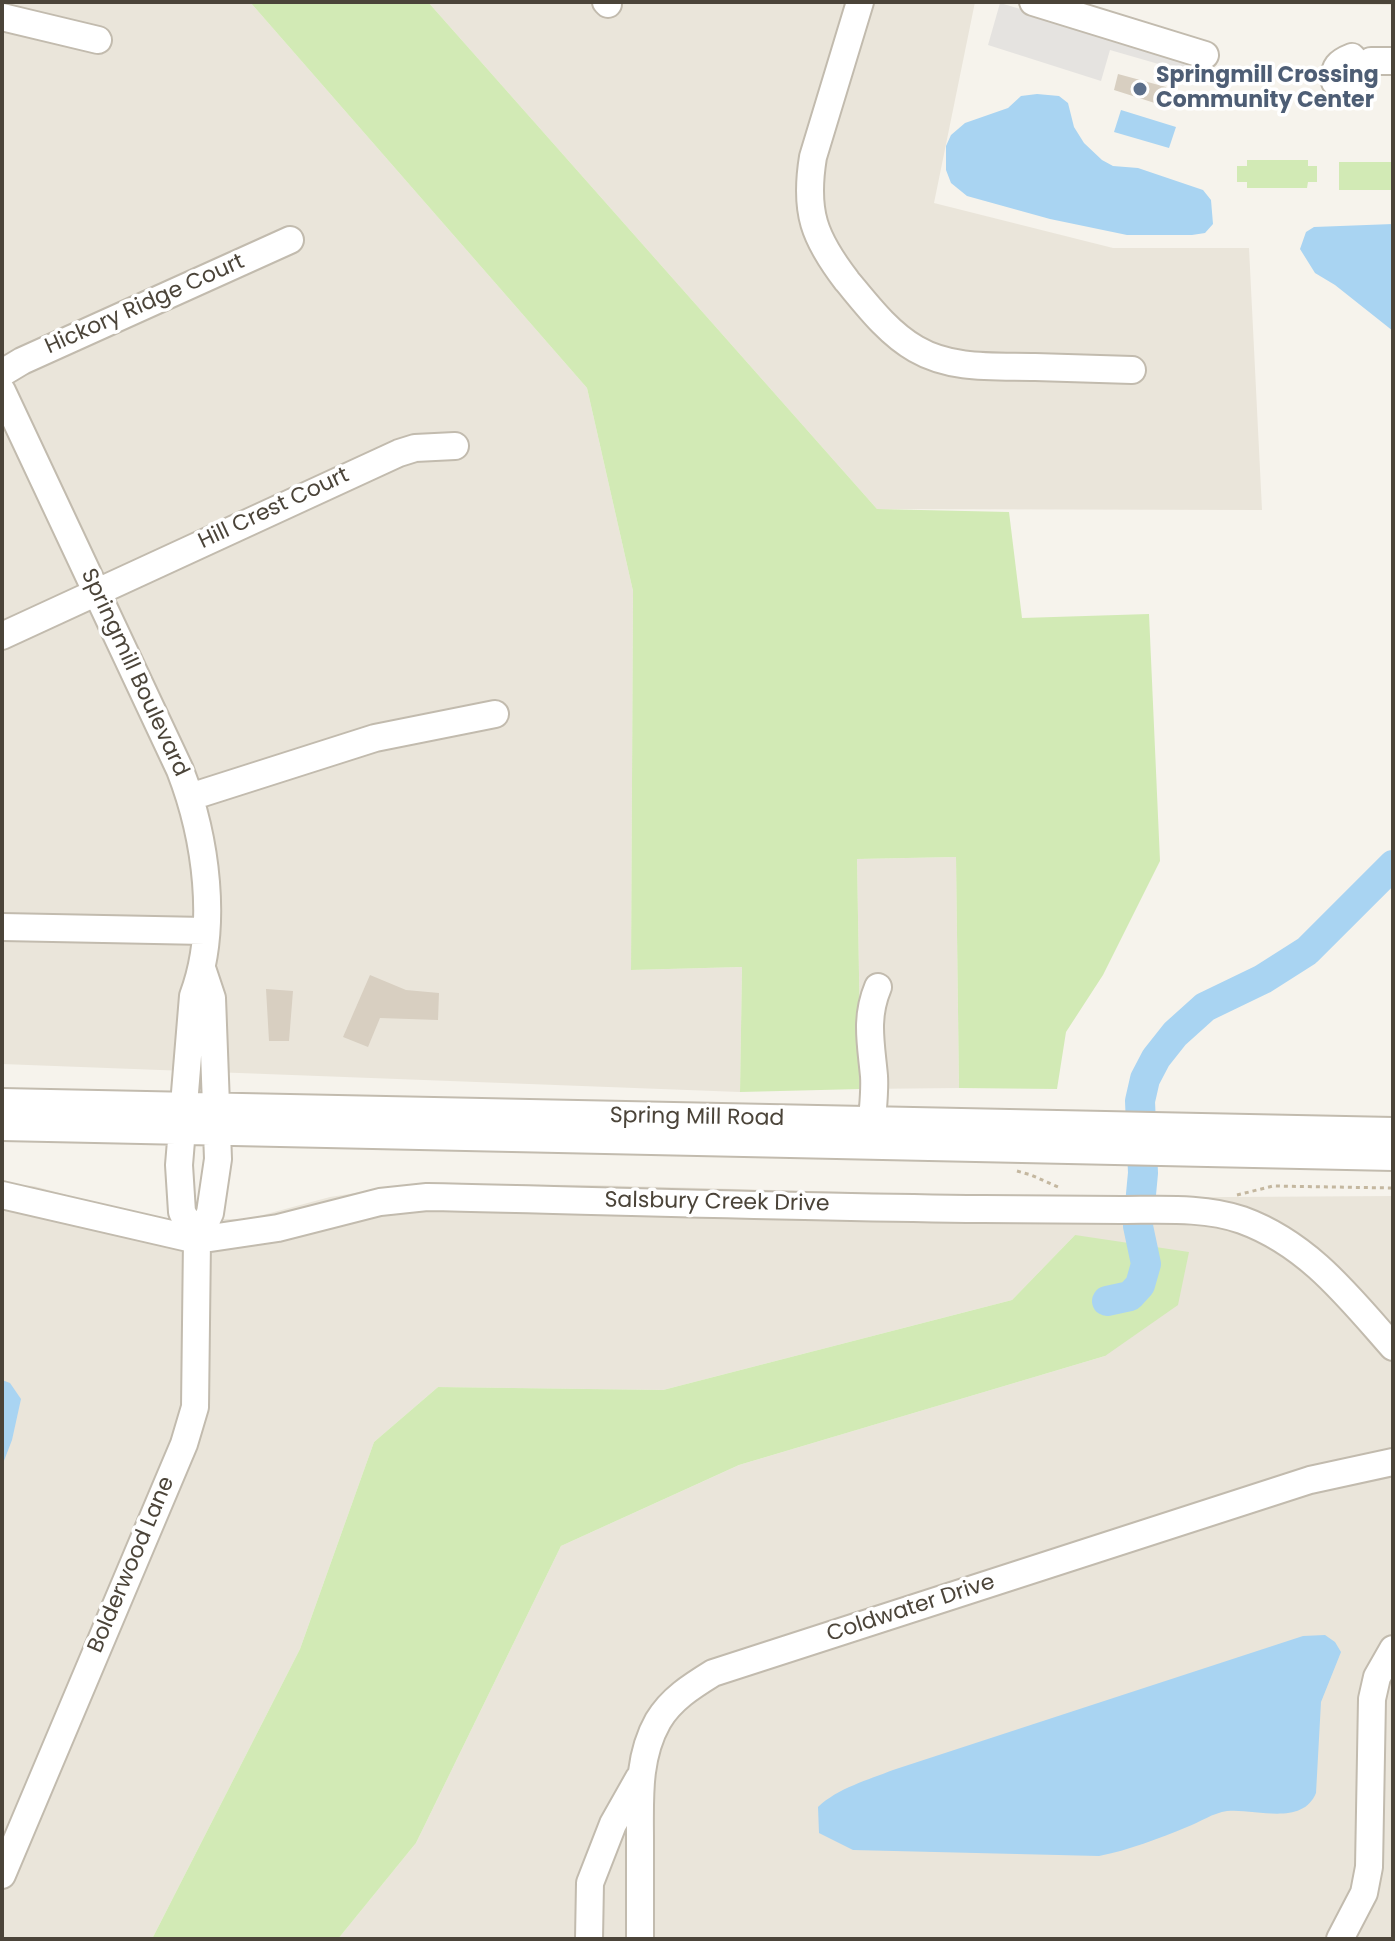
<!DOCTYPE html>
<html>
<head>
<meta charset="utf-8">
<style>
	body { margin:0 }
	#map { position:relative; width:1395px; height:1941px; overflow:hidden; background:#f6f3ec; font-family:Poppins,sans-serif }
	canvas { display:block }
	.frame { position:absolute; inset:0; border:4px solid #4b4439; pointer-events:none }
</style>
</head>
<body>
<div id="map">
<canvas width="1395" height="1941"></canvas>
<div class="frame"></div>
</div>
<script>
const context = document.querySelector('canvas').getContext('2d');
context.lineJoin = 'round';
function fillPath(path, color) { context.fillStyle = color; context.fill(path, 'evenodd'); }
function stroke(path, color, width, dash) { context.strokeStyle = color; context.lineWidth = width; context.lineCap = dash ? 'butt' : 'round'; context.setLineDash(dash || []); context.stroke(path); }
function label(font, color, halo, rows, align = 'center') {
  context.font = font + ' Poppins,sans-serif'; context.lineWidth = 7; context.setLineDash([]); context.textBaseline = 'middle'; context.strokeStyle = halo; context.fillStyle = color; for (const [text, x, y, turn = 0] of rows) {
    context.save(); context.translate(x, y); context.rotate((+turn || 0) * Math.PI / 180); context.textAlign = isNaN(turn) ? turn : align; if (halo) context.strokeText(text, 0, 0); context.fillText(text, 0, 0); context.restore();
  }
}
const residential = new Path2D(`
	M2,2h248l337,386 46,203 -2,379 111,-3 -2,125 -738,-28z
	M428,2h547l-41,201 179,45h136l13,262 -385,-1z
	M1208,2h185v3l-182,-2z
	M956,857l3,231 -98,1 -4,-230z
	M2,1184l32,2 120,33h94l82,-22 83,-13 178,1 478,13 324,-2v743h-1055l78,-96 145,-297 178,-81 366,-109 -30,-121 -63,65 -349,90 -225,-3 -64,55 -74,207 -148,290h-150z`);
const green = new Path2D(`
	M250,2h178l449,507 132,3 13,106 127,-4 11,247 -57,114 -37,57 -9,57 -98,-1 -3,-231 -99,2 4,230 -121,3 2,-125 -111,3 2,-379 -46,-203z
	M1247,160h61v6h9v16h-9l-1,6h-60v-6h-10v-16h10z
	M1339,162h54v28h-54z
	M1075,1235l114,17 -11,53 -73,51 -366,109 -178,81 -145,297 -78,96h-186l148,-290 74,-207 64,-55 225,3 349,-90z`);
const parking = new Path2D(`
	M1000,3l206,61 -6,12 -90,-26 -9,31 -113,-36z`);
const water = new Path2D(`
	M1037,94l22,2 9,7 6,24 10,16 18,17 11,6 25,2 65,22 8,10 2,24 -8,9 -13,2h-65l-77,-16 -83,-23 -16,-13 -5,-13v-24l5,-11 14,-12 43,-15 13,-12z
	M1121,110l55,17 -7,21 -55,-16z
	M1393,224v107l-58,-46 -20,-12 -15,-24 6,-17 8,-5z
	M2,1380l8,3 11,16 -9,41 -10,26z
	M1325,1635l10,7 6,10 -20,50 -5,91c-14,34 -62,15 -89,18 -14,2 -27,11 -40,16 -29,12 -58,23 -88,29l-246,-6 -34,-17 -1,-26c20,-19 50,-27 75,-37l410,-134z`);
const river = new Path2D(`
	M1107,1301l23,-5 10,-11 6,-21 -8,-38 5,-53 -3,-72 5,-22 11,-21 19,-24 30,-27 58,-28 44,-28 86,-86`);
const building = new Path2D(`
	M1118,74l48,13 -5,18 -47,-15z
	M370,975l36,15 33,3 -1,27 -58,-2 -12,29 -25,-10z
	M266,989l27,2 -4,50h-20z`);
const path = new Path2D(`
	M1017,1171l14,4 27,12
	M1237,1195l36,-9 120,2`);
const minor = new Path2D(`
	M606,2l2,2
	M860,2l-47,155c-9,55 1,81 34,124 20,24 41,52 69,68 36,21 79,17 119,18 32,1 65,2 97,3
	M1033,2l172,53
	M2,17l96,23
	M1365,71l-13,-14c-13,5 -19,10 -17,25l8,5 11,-2 17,-24h22
	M2,373l20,-12 268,-121
	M2,391l178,379c26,67 39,157 13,226l-14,169 3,47 15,28
	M2,636l397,-183 16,-5 40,-2
	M190,797l185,-59 120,-24
	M2,927l203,4
	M2,1102l1391,29
	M872,1121c1,-15 3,-30 2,-45 -3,-33 -9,-58 4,-89
	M2,1127l1391,30
	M2,1195l195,45 81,-12 102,-26 47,-5c185,4 371,10 556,12 47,0 93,1 139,1 39,0 83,-3 120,10 66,24 106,76 151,127
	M2,1875l182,-431 11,-37 2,-167 13,-27 8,-54 -6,-161 -9,-27
	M589,1939l1,-56 23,-59 26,-46
	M640,1939c0,-33 0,-66 0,-98 0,-41 -3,-83 18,-120 13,-22 34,-35 55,-48l597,-193 83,-18
	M1340,1939l24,-46 5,-26 3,-168 5,-22 16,-28`);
const markers = [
	[1140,89,8,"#5c6f8a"]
];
const serviceNames = [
	["Springmill Crossing",1156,76],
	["Community Center",1156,101]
];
const streetNames = [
	["Hickory Ridge Court",145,305,-24],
	["Hill Crest Court",274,509,-25],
	["Springmill Boulevard",134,673,65],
	["Spring Mill Road",697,1118,1],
	["Salsbury Creek Drive",717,1203,1],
	["Bolderwood Lane",132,1565,-67],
	["Coldwater Drive",911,1609,-18]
];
fillPath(residential, '#eae5da');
fillPath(green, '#d2eab5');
fillPath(parking, '#e5e3e0');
fillPath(water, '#a9d4f2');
stroke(river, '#a9d4f2', 30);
fillPath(building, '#d8cfc1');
stroke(minor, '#c2bbae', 30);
stroke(path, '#c4b79f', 3, [4, 4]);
stroke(minor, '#fff', 26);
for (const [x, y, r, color] of markers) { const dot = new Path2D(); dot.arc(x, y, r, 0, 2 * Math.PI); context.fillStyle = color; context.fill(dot); stroke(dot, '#fff', 3); }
label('bold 22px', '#4e5e75', '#fff', serviceNames, 'left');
label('22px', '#4b4439', '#fff', streetNames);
</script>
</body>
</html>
